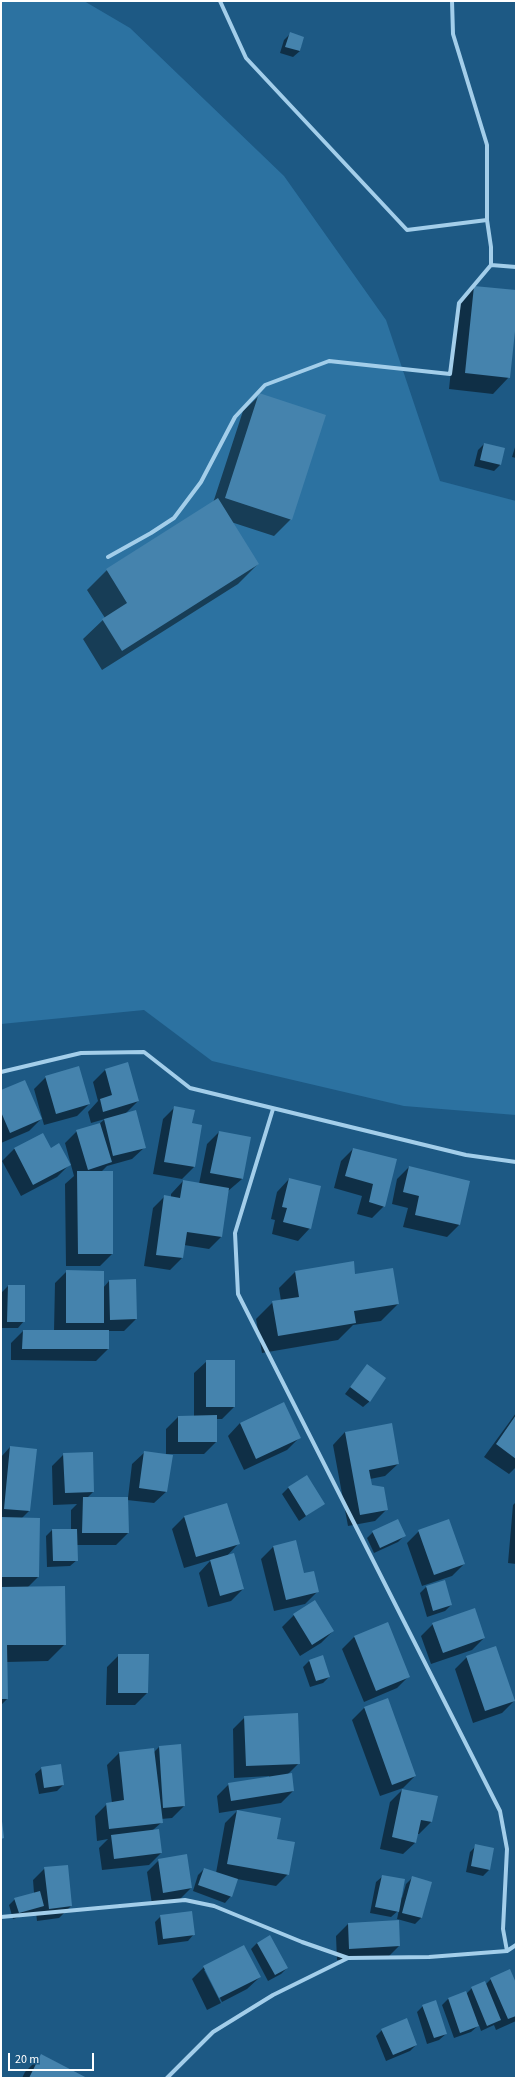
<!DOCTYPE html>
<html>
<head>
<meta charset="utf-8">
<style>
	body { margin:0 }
	#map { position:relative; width:517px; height:2079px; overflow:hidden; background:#1d5984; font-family:"Source Sans 3",sans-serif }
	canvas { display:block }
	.frame { position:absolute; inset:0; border:2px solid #fff; pointer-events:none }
	.scale { position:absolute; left:8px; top:2053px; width:86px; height:18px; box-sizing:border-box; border:2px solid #fff; border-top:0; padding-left:5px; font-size:12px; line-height:14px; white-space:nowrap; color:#fff; -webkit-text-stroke:3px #1d5984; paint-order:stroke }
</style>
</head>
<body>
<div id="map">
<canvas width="517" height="2079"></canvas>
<div class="frame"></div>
<div class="scale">20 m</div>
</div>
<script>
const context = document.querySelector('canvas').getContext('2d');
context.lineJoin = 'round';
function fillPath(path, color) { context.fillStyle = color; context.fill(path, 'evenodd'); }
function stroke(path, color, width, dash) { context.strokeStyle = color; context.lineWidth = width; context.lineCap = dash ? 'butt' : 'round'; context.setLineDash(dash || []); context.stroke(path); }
const green = new Path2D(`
	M1,1h83l46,27 154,148 102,144 54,161 76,20v614l-112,-9 -192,-45 -68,-51 -143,14z`);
const shadow = new Path2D(`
	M290,34l13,3 -3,14 -7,6 -13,-4 4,-13z
	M475,287l41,4v21l-7,65 -16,17 -44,-5 9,-86z
	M260,395l31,124 -17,17 -43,-14 27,42 -20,20 -136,86 -19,-31 22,-21 -18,-28 20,-20 106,-67 30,-92z
	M484,444l20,5 -4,16 -6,6 -20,-5 4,-16z
	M516,444v14l-4,-1z
	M105,1070l33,31 -13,13 20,33 -13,12 -25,7 -6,6 11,82 -12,12h-34l-1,-82 9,-8 -9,-33 12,-12 22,-7 6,-5 -14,4 -3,-11 10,-11 -5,-19z
	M46,1077l43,27 -12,12 -33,9 -10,-36z
	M1,1092l40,27 -12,12 -28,12z
	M175,1107l19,60 -12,12 -29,-5 10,-55z
	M219,1132l31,6 -8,41 -14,12 -7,46 -12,12 -25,-4 -2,13 -12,12 -26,-4 9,-58 12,-12 6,1v-3l12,-13 16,3 8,-40z
	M42,1135l8,15 19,15 -12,12 -36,19 -19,-35 12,-12z
	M353,1149l43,11 -12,46 -12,12 -15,-4 5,-18 -28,-8 7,-27z
	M409,1167l60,15 -10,43 -12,12 -44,-10 5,-19 -16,-4 5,-25z
	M289,1179l21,49 -12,13 -26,-7 3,-14 -4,-1 6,-27z
	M67,1271l36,17 6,-7 27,38 -12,12h-16v18l-12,12 -85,-1v-17l12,-12h31l1,-48z
	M295,1272l60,3 43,29 -17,17 -28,4 -15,15 -76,13 -6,-34 17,-17 8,-1 -2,-13z
	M8,1286l16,35 -6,7h-17l1,-36z
	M207,1361l27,46 -12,12h-6v23l-12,12h-38v-25l12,-12 16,-1v-43z
	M367,1365l3,36 -7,6 -18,-13z
	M516,1413v54l-7,7 -25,-17z
	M240,1423l59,15 -12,12 -43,20 -16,-34z
	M345,1432l53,32 -13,12 -15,3 1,6 16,24 -12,12 -27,5 -15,-81z
	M10,1447l19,64 -8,8 17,58 -11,11 38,56 -17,17 -41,1v37l-6,6v-248z
	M145,1452l22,39 -13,12 -27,-3 1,33 -12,12h-40l1,15 -7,6 -23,1 -1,-31 6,-6h19v-20l6,-6 -24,1 -1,-39 12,-12 29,38 -6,6h41l4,-34z
	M288,1488l35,16 -24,17 -17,-27z
	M516,1502v62l-8,-1 5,-58z
	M184,1517l54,27 -12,13 17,32 -12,12 -23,6 -9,-34 12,-13 -27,8 -12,-39z
	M419,1531l45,33 -12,12 -30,10 -15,-43z
	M373,1532l31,4 -6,6 -24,11 -7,-15z
	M295,1541l8,34 15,16 -13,13 -31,7 -13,-52 12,-12z
	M426,1587l25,18 -6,6 -18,6 -7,-24z
	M294,1615l39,16 -12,12 -21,13 -18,-29z
	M433,1624l51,14 -12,12 -41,14 -10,-28z
	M354,1637l55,39 -12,12 -33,14 -22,-53z
	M119,1655l28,38 -12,12h-29l1,-38z
	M467,1657l47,44 -12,12 -29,10 -18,-54z
	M309,1661l20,16 -6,6 -13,4 -7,-20z
	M387,1699l28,77 -12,12 -23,8 -28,-76 12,-12z
	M245,1717l54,46 -12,12 6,16 -12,12 -62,10 -2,-17 12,-12 40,-6v-2l-35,2 -1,-49z
	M159,1747l25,59 -12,12 -11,1 1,3 -9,8 8,23 -12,12 -47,5 -3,-22 9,-9 -11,2 -2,-25 12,-12 5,-1 -5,-38 12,-12 34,-4v4z
	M42,1768l21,17 -6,6 -18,3 -4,-20z
	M402,1790l35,7 -6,25 -12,12h-2l-1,8 -13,12 -23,-5 10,-47z
	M237,1811l39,28 12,35 -12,12 -39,-7 -6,17 -6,7 -32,-12 5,-16 6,-6 12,4 9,-50z
	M476,1846l13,24 -6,6 -17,-4 4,-20z
	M159,1860l32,28 -12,12 -27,4 -5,-32z
	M45,1868l26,38 -12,12 -22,3 -1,-9 -23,7 -4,-14 6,-6 19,-6 -1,-13z
	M383,1876l19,22 4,-14 6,-6 19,4 -10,36 -6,6 -18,-5 2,-9 -8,7 -21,-4 6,-31z
	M161,1916l33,18 -6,7 -30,4 -3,-23z
	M348,1924l51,22 -12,12 -50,2 -1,-24z
	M257,1943l30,25 -6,6 -13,7 -17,-32z
	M204,1967l56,10 -13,12 -25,13 -16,-32h-2l17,33 -14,7 -15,-31z
	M491,1979l25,7v35l-20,9 -2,-5 -13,6 -2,-6 -8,7 -17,6 -12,-33 6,-6 18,-5 6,-6 14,-4z
	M423,2006l23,28 -7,6 -12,4 -10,-32z
	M382,2030l34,15 -6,6 -24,10 -10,-25z
	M42,2055l43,23h-63l3,-6z`);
const building = new Path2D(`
	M290,32l14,5 -4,14 -15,-4z
	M474,286l42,4v32l-6,56 -45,-5z
	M259,393l67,22 -34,105 -67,-22z
	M484,443l21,5 -4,17 -21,-5z
	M218,498l41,66 -137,87 -20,-32 25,-16 -21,-34z
	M128,1062l11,39 -36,11 -3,-13 12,-4 -7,-26z
	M79,1066l11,38 -34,10 -11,-38z
	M25,1080l17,39 -32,14 -9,-21v-22z
	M174,1106l21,4 -3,13 10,2 -7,42 -31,-5z
	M136,1110l10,38 -33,8 -9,-37z
	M100,1123l12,39 -24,8 -12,-40z
	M219,1131l32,6 -8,42 -33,-6z
	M43,1133l8,15 8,-5 12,22 -38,20 -19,-37z
	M353,1148l44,11 -12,48 -16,-5 4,-18 -28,-8z
	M409,1166l61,15 -10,44 -45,-10 4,-19 -16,-4z
	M77,1171h36v83h-35z
	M289,1178l32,8 -10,43 -28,-7 4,-14 -5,-1z
	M183,1180l46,8 -7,49 -35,-5 -4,26 -27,-3 8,-60 16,3z
	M354,1261l1,13 38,-6 6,36 -45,7 2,12 -78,13 -6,-35 27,-4 -4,-26z
	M66,1270l38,1v52h-38z
	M136,1279l1,40 -27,1 -1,-40z
	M8,1285h17v37h-18z
	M23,1330h86v19h-87z
	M206,1360h29v47h-29z
	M367,1364l19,14 -16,24 -20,-15z
	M284,1402l17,36 -45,21 -16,-36z
	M217,1415v27h-39v-26z
	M516,1415v44l-20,-15z
	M392,1423l7,41 -30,6 3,15 12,2 4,23 -28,5 -15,-83z
	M10,1446l27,3 -7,62 -26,-2z
	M144,1451l29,4 -6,37 -28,-4z
	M93,1452l1,40 -29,1 -2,-40z
	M307,1475l18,29 -19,12 -18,-29z
	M83,1497h45l1,36h-47z
	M227,1503l13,41 -44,13 -12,-41z
	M1,1517l39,1 -1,59h-38z
	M398,1519l8,17 -26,12 -8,-17z
	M449,1519l16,45 -31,11 -16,-45z
	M52,1529h25l1,32h-25z
	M296,1540l8,33 10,-2 5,21 -33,8 -13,-54z
	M234,1553l10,36 -24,7 -10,-36z
	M445,1580l7,25 -19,6 -7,-25z
	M65,1586l1,59h-59l1,54h-7v-112z
	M315,1600l19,31 -22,14 -19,-31z
	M475,1608l10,30 -42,15 -11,-30z
	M388,1622l22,55 -34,14 -22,-55z
	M496,1646l19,55 -30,10 -19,-55z
	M118,1654h31l-1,39h-30z
	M323,1655l7,22 -14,4 -7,-21z
	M388,1698l28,78 -24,9 -28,-78z
	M298,1713l2,51 -54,2 -2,-50z
	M181,1744l4,62 -22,2 -4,-62z
	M154,1748l9,75 -54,6 -3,-26 18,-3 -5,-48z
	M61,1764l3,21 -20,3 -3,-21z
	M292,1773l2,18 -63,10 -3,-18z
	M402,1789l36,7 -6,26 -11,-2 -5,23 -24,-6z
	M237,1810l44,8 -4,21 18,3 -6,33 -62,-11z
	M1,1813l3,25 -3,1z
	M159,1829l3,24 -48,6 -3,-24z
	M475,1844l19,4 -4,22 -19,-4z
	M187,1854l5,34 -29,5 -5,-34z
	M68,1865l4,41 -23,3 -5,-42z
	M204,1868l34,11 -6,18 -34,-12z
	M382,1875l23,4 -6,33 -24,-5z
	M412,1876l20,6 -10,36 -20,-5z
	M40,1891l4,15 -25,7 -5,-15z
	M192,1911l3,24 -32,4 -3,-24z
	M399,1920l1,26 -51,3 -1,-26z
	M270,1935l18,33 -13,7 -18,-32z
	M244,1945l17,32 -42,21 -16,-32z
	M510,1969l6,14v33l-8,3 -18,-41z
	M485,1981l16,39 -14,6 -16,-39z
	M466,1991l13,35 -19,7 -12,-35z
	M436,2000l11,34 -13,4 -12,-33z
	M407,2018l10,27 -24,10 -12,-26z
	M41,2054l46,24h-58z`);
const minor = new Path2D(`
	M220,1l26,57 161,172 80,-10
	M491,265l25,2
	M108,557l43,-24 23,-15 27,-36 34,-65 30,-32 64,-24 121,13 9,-71 32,-38v-18l-4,-27v-75l-34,-111 -1,-33
	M1,1072l80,-19 63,-1 46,36 276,67 50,7
	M273,1109l-38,124 3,61 262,517 7,38 -4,80 4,22
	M1,1917l184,-17 29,6 88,36 46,16 81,-1 78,-6 9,-6
	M167,2078l46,-46 60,-37 75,-37`);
fillPath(green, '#2c72a1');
fillPath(shadow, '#0007');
fillPath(building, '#4583ad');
stroke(minor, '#a3ceea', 4);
</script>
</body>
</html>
